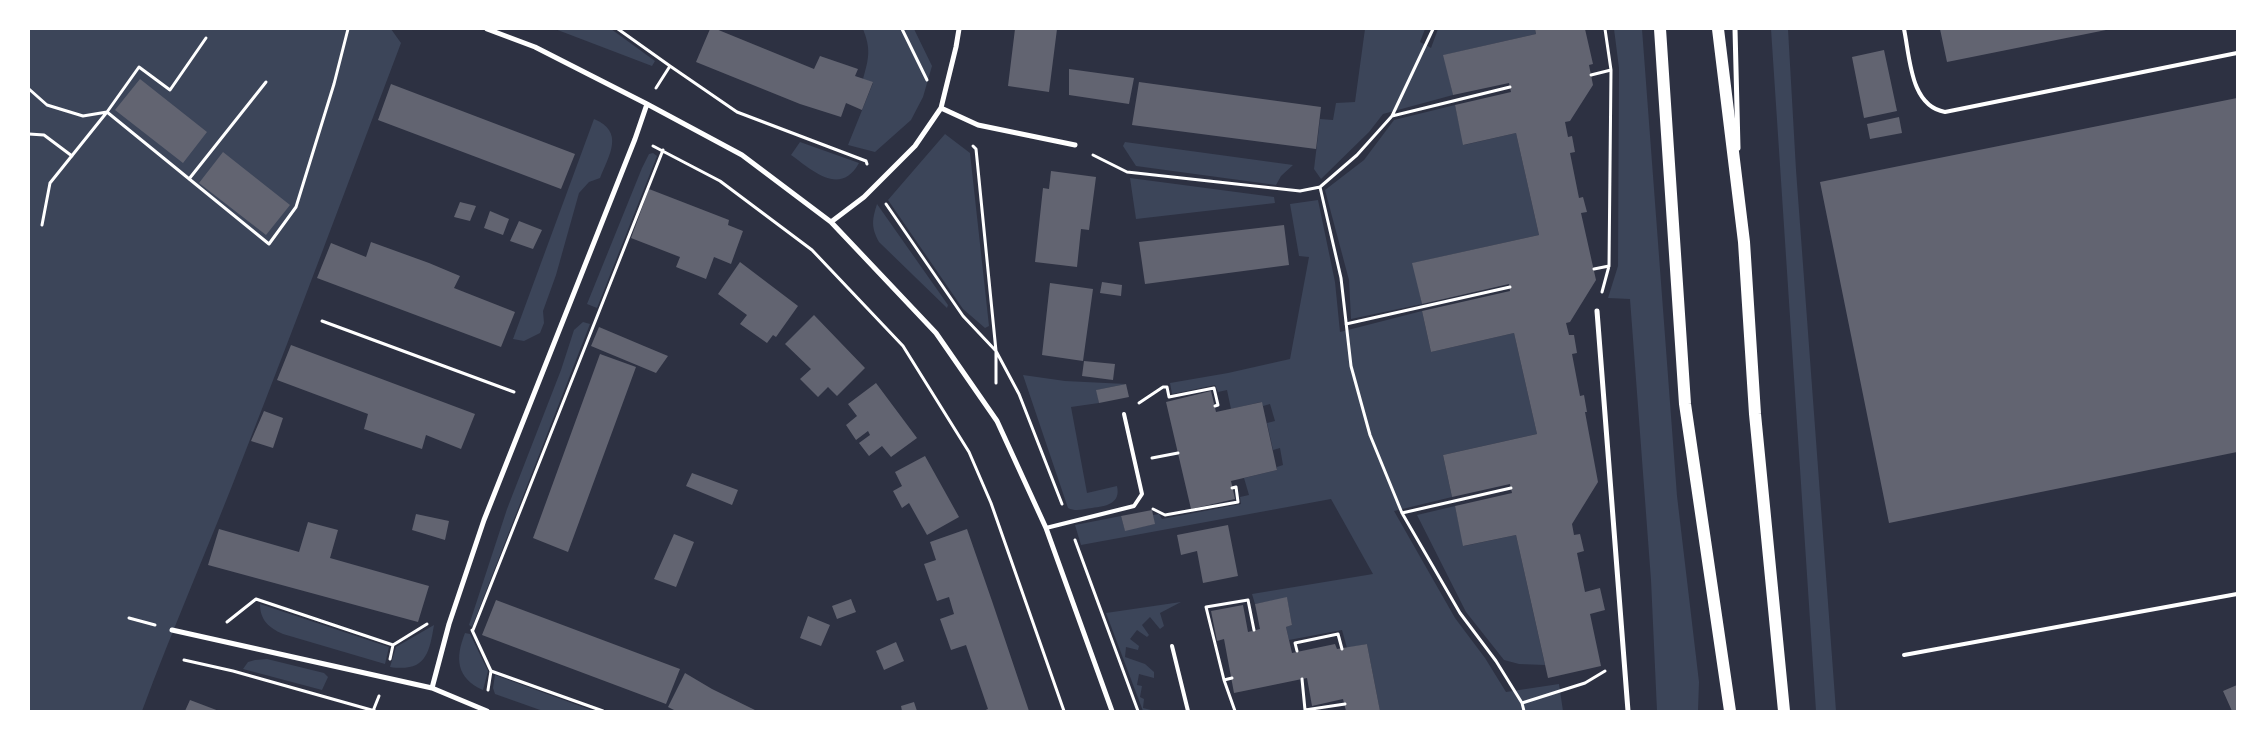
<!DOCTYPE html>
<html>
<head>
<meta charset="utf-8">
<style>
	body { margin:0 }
	#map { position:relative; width:2266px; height:740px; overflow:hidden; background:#2d3142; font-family:Barlow,sans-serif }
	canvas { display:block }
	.frame { position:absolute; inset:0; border:30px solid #fff; pointer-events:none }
</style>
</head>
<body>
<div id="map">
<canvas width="2266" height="740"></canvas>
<div class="frame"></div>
</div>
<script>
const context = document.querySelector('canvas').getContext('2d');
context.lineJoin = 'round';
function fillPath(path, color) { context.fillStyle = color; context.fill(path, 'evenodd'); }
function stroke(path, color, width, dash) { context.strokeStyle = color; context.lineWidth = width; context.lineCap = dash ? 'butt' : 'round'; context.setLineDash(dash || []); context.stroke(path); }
const green = new Path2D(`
	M29,29h362l10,14c-52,137 -103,275 -157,412 -33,86 -70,170 -102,256h-113z
	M555,29h56l44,32 -3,5z
	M863,29h51l18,37 -9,31 -12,23 -36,32 -27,-7 25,-62 -10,-4c6,-21 8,-30 0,-50z
	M1365,29h60l-5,13 11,6 7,-19h97l1,5 -92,21 9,40 -70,19 -14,18 -48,47 -7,-10 6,-50 13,1 3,-17 19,-1z
	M1614,29h28l35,467 22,186 -1,29h-41l-6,-131 -21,-281 -22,-1 10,-32 1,-198z
	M1771,29h17l8,141 40,541h-20z
	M1455,105l9,40 52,-12 23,102 -126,28 9,41 -71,15 -2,-39 -24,-90 39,-30 30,-40z
	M594,119c31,13 15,36 6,59l-11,4 -10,11 -23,82 -13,36 1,12 -4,10 -16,8 -11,-2z
	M945,134l25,19 19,173 -4,2 -22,-19 -75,-109z
	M800,142l59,21c-19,34 -47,7 -68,-8z
	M1125,142l168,23 -12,11 -5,9 -140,-19 -13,-20z
	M653,153l4,3 -60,152 -10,-4 55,-136 7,-14z
	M1130,178l144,19 1,6 -139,16z
	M1318,200l17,82 5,50 82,-21 9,41 83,-19 23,101 -94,21 9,42 -58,14 61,107 30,40 21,34 53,-8 4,27h-183l-13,-67 -20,4 -5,-18 -53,10 -3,-13 6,-2 -5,-27 -32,6 -3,-10 121,-20 -42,-75 -250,46 -6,-20 46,-9 4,14 29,-6 -1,-9 6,-1 3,5 79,-15 -1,-7 9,-2 -5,-17 33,-8v-3l6,-2 -3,-17 -7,2 -6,-27 8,-2 -5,-17 -7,2 -2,-4 -30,7 -4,-19 -9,2 -3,-7 -43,9 -2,-11 58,-10 62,-14 19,-102 -10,-1 -9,-52z
	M877,204l71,101 -1,3 -68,-66c-8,-15 -7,-22 -2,-38z
	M583,322l7,2 -118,303 -3,-2 38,-116 54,-139 13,-40z
	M1023,375l42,6 61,3 -29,6 2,13 -28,4 16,86 30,-7c4,18 -11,20 -25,22 -9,1 -16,4 -24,0z
	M1455,506l9,40 52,-11 29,130 -26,-1 -15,-4 -38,-48 -49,-97z
	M1181,602l-21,11 4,13 -4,3 -10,-12 -8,8 7,10 -2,2 -10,-7 -7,9 9,7 -1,4 -12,-3 -1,10 20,7 9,8v6l-15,-4 -2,11 5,1 -2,11 4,2 -1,9 12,3h-12l-37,-98z
	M260,604l129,43 -4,17 -102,-30c-14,-6 -23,-14 -23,-30z
	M434,625c-5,30 -9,47 -44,42l6,-20z
	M465,633l5,1 18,37 -5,19c-27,-12 -28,-32 -18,-57z
	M255,660l12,-1 57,14 4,4 -6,13 -79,-21 5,-7z
	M495,675l99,36h-51l-48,-17 -2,-6z`);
const building = new Path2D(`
	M710,29h6l98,40 6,-13 38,13 -3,7 18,6 -11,28 -16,-7 -5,14 -41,-13 -104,-42z
	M1015,29h42l-8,63 -41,-6z
	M1535,29h50l8,35 -4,1 4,20 -23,36 -5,1 3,15 4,-1 3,16 -5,1 9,45 4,-1 4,15 -6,1 15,67 -26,42 -4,1 3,12h5l3,18 -5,1 8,42 4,-1 3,17h-2l13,70 -26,42 2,11 6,-1 4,17 -7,2 8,39 15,-4 5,22 -15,4 11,52 -53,12 -32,-143 -53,11 -8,-40 57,-13 -2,-9 -58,13 -9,-42 94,-21 -23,-101 -83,19 -9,-41 88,-20 -1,-7 -87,20 -10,-41 127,-28 -23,-102 -53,12 -8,-40 56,-13 -2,-9 -56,12 -10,-40 93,-21z
	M1940,29h166v1l-159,32z
	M1884,50l13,61 -33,7 -12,-61z
	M1069,69l65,9 -5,26 -60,-9z
	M140,79l67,53 -24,31 -68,-53z
	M1139,82l182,25 -5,42 -184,-24z
	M391,84l184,70 -14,35 -183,-69z
	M2237,98v354l-348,71 -69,-341z
	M1899,117l3,16 -32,6 -3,-15z
	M223,152l67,53 -24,30 -67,-52z
	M1051,171l45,6 -7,53 -8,-1 -4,38 -42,-5 8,-74 6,1z
	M649,189l80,31 -1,5 15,6 -12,33 -17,-7 -8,22 -30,-12 4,-10 -49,-19z
	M460,202l16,4 -6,15 -16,-4z
	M490,211l19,8 -6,16 -19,-7z
	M519,221l23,9 -9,19 -23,-8z
	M1284,225l5,40 -144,19 -6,-42z
	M371,242l58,21 31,13 -6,12 61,24 -14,35 -184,-69 14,-35 35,14z
	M740,262l58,44 -22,31 -3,-2 -6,8 -27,-19 7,-9 -29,-21z
	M1102,282l20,3 -1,11 -21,-3z
	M1050,283l43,6 -10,72 -41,-6z
	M814,315l51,53 -28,28 -9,-9 -10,10 -18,-18 11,-10 -26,-25z
	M599,327l45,19 24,10 -12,17 -65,-27z
	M291,345l184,69 -14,35 -35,-14 -4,14 -58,-20 4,-15 -91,-34z
	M600,354l36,13 -68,185 -35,-14z
	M1084,361l31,3 -2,16 -31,-4z
	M876,383l41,55 -26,19 -9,-11 -13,10 -10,-13 11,-8 -2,-4 -12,9 -10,-15 11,-9 -9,-12z
	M1126,384l3,13 -30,6 -3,-13z
	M1211,391l5,21 46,-10 15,68 -46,11 4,18 -44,10 -25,-107z
	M264,411l19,7 -10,30 -22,-7z
	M925,456l34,61 -32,18 -18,-32 -7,5 -9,-17 9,-5 -7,-14z
	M692,473l46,17 -6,15 -46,-19z
	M1152,510l3,14 -30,7 -4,-15z
	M416,514l33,7 -4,19 -33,-10z
	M308,522l30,8 -8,28 99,28 -11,36 -210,-57 11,-36 80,23z
	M1228,525l10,51 -35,7 -6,-32 -16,4 -4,-20z
	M967,529l25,72 37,110h-46l5,-2 -22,-64 -15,5 -11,-31 14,-5 -5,-17 -12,4 -13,-37 12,-4 -6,-18z
	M674,534l20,8 -18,45 -22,-8z
	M1287,597l5,28 -6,2 6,26 43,-9 2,5 30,-5 13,67h-34l-3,-12 -31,7 -5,-28 -73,15 -10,-54 -7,2 -6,-30 32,-6 5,27 12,-3 -5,-25z
	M851,599l5,13 -19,7 -5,-13z
	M496,600l184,69 -14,35 -184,-69z
	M808,616l22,9 -9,21 -21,-8z
	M896,642l8,19 -20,9 -8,-19z
	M685,673l27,16 45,22h-81l-8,-4z
	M2237,685v26h-5l-9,-20z
	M190,700l29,11h-34z
	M914,702l3,9h-15l-1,-5z`);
const path = new Path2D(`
	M618,29l52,37
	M902,29l25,51
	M206,38l-36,52 -31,-23 -32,45 162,132 27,-37 38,-123 14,-55
	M1591,75l20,-5
	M656,88l14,-22 67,46 129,49 1,3
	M29,89l18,16 36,11 24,-4
	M1392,116l118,-29
	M29,134l15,1 28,21
	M653,146l67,35 92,69 91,96 66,106 22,51 73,208
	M973,146l3,3 20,202v32
	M1093,155l34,17 173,19 20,-4 37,-32 35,-39 41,-87
	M189,179l77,-97
	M1320,187l21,91 10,88 19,69 32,78 58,100 36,48 26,42 63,-20 20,-12
	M886,204l77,112 33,35 23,43 43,110
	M42,225l8,-42 57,-71
	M1594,269l15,-3
	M1602,292l7,-26 2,-196 -6,-41
	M322,321l192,71
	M1346,324l164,-37
	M1139,403l24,-16h4l2,10 45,-9 4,17 -3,1
	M1152,458l26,-5
	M1153,509l12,6 73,-13 -2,-15 -4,1
	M1402,513l109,-25
	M1075,540l63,171
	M129,618l26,7
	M227,622l29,-23 137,46 34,-21
	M472,630l19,41 112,40
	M473,630l190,-480
	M1297,651l-2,-8 43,-9 4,15
	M390,659l3,-14
	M184,660l49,11 142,40
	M1232,678l-8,2 -18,-73 42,-7 6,30
	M1302,679l3,31 40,-6
	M1224,680l11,31
	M488,690l3,-19
	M1522,703l2,8
	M373,711l6,-15`);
const service = new Path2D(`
	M1904,29c6,28 6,77 41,83l292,-59
	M1046,528l88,-22 8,-12 -18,-80
	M1172,646l16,65
	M1904,655l333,-61`);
const minor = new Path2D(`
	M487,29l48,18 112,57 95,51 89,67 105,111 61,88 49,107 66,183
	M1735,29l3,119
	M941,108l37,17 97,20
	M831,222l33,-25 51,-51 26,-38 15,-61 3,-18
	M1597,311l31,400
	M172,630l260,58 55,23
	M432,688l17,-64 35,-104 151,-381 12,-35`);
const primary = new Path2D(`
	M1660,29l25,375 45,307
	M1718,29l26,213 11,172 29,297`);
fillPath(green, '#3c4559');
fillPath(building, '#626471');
stroke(path, '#fff', 3);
stroke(service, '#fff', 4);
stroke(minor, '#fff', 5);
stroke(primary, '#fff', 12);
</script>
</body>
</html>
